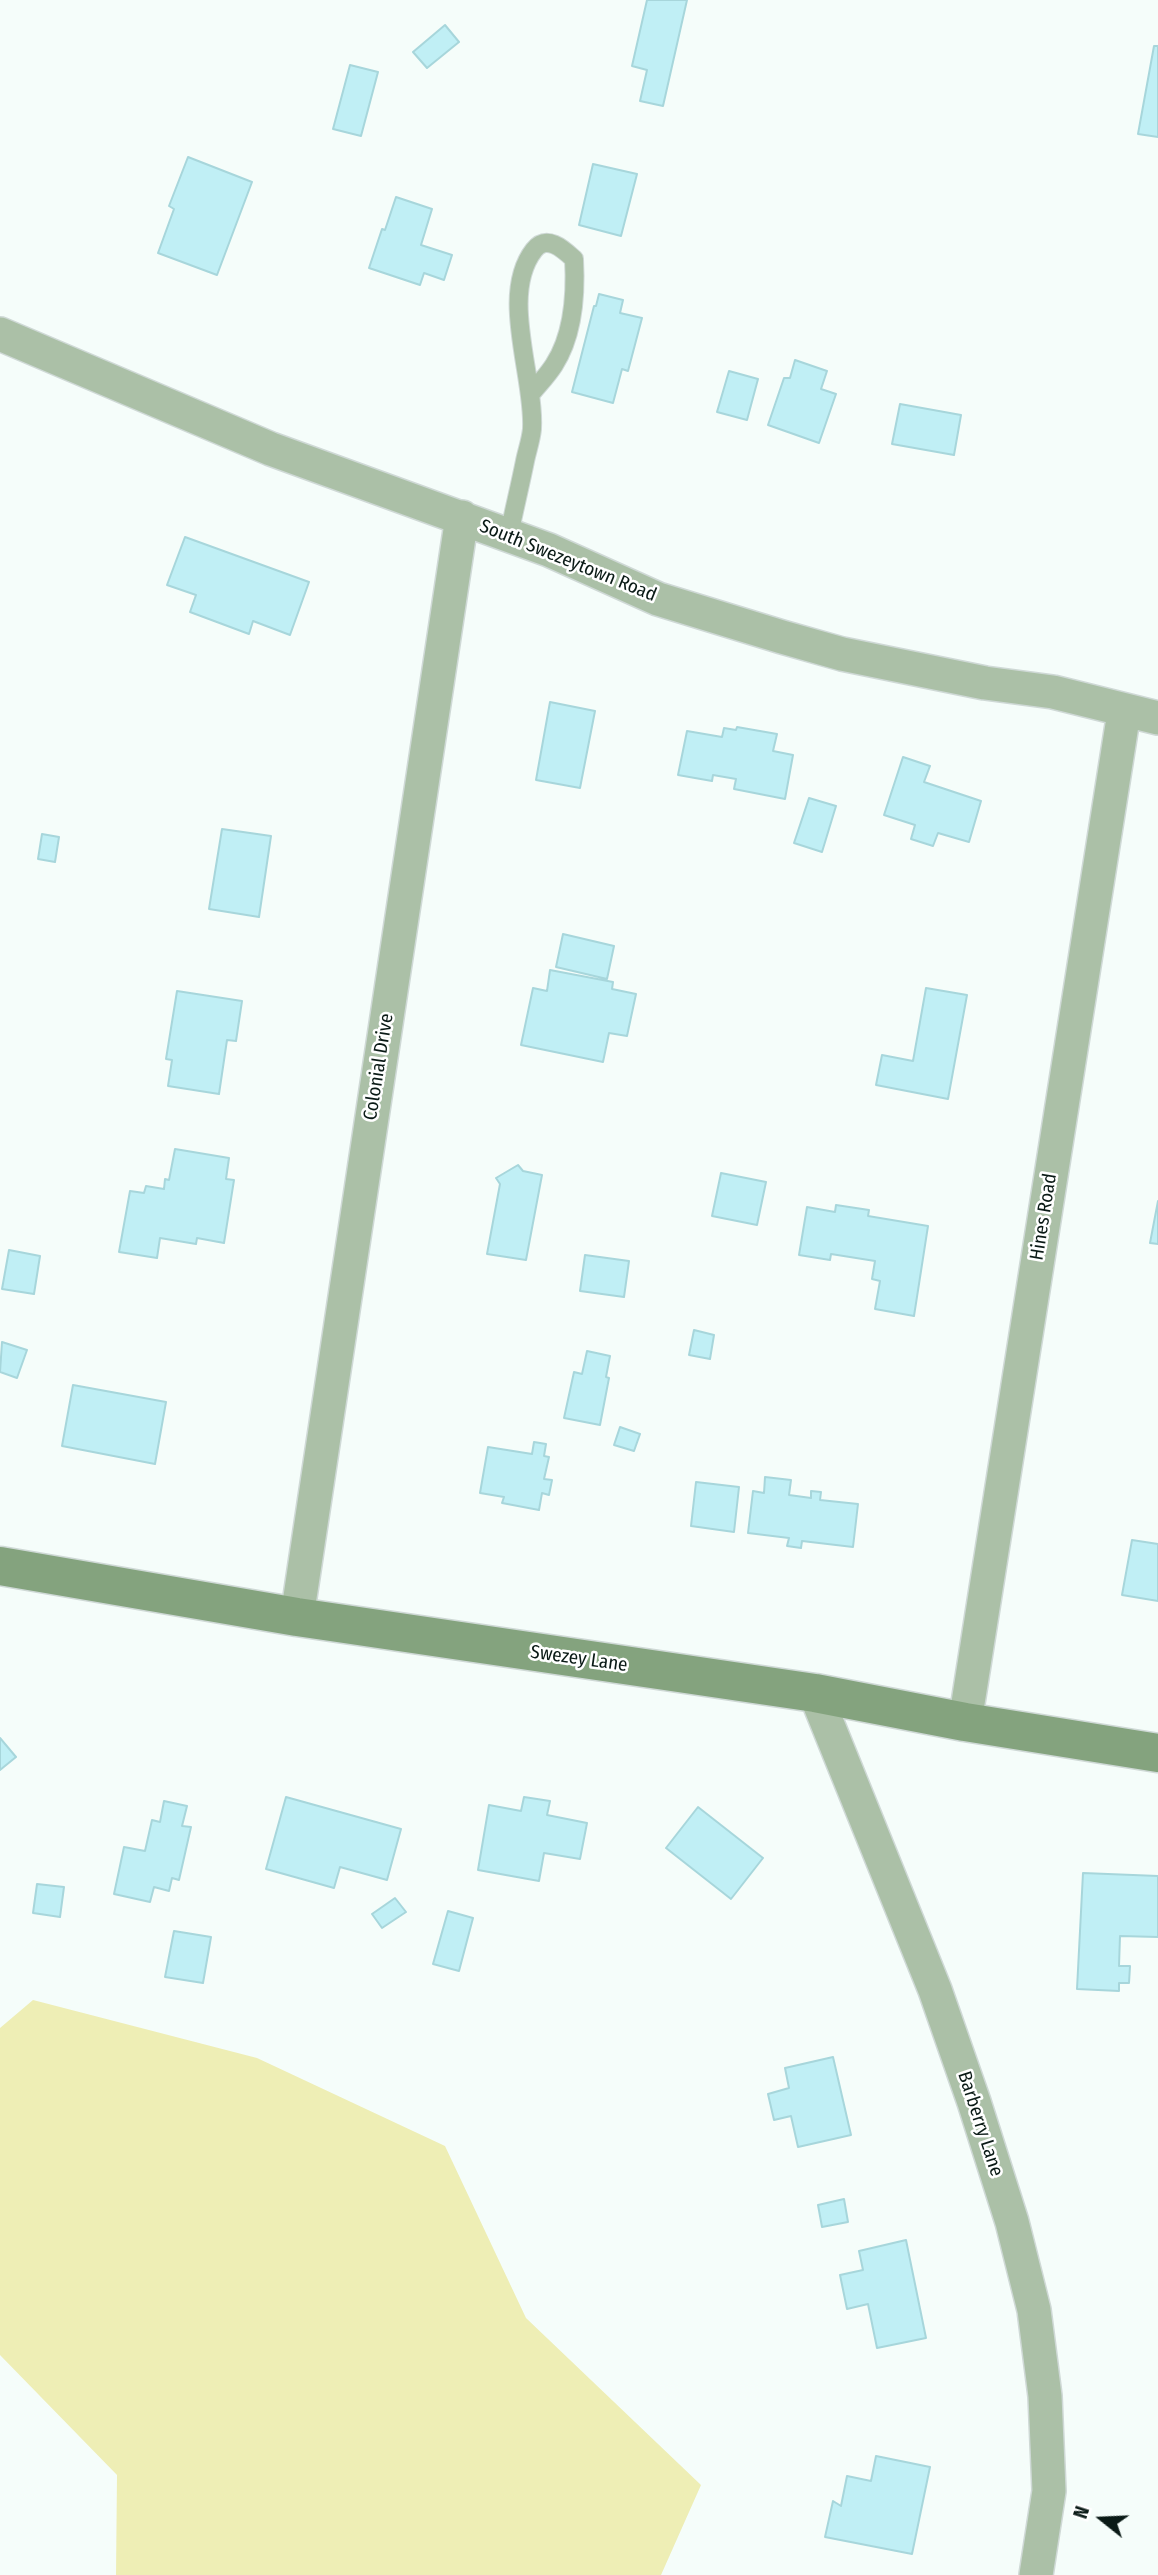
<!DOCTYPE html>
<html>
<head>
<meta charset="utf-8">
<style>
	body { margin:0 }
	#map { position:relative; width:1158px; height:2575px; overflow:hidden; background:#f5fdfa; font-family:"Fira Sans Condensed",sans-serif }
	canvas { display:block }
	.north { position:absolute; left:1067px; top:2484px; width:70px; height:70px; -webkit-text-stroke:5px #fff; paint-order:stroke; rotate:288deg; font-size:19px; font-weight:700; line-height:28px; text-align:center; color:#0a1a16 }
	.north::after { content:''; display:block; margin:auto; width:24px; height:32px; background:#0a1a16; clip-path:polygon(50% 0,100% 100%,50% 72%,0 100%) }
</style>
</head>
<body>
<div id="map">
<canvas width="1158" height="2575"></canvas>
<div class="north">N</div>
</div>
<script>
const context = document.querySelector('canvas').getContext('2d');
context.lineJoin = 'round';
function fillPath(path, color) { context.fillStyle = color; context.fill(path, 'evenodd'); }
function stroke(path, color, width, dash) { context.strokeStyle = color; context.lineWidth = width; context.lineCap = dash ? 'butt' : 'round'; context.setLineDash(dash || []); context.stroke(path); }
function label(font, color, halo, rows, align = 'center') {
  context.font = font + ' "Fira Sans Condensed",sans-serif'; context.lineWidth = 5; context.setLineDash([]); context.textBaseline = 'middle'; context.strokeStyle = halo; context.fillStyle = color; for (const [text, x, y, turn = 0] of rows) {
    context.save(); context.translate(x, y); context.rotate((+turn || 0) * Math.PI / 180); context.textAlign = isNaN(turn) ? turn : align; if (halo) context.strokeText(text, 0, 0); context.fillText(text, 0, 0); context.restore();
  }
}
const green = new Path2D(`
	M33,2000l224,58 188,88 81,172 175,167 -40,90h-545l1,-100 -117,-120v-327z`);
const building = new Path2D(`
	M647,0h40l-24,106 -23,-5 7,-31 -15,-4z
	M445,25l14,17 -32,26 -14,-16z
	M1154,46h4v91l-20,-3z
	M350,65l28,7 -17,64 -28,-7z
	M188,157l64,25 -35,93 -59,-22 16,-44 -5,-3z
	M593,164l44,10 -16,62 -42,-11z
	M396,197l36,12 -11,36 31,10 -8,25 -20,-7 -4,12 -51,-17 13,-39 3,1z
	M599,294l24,6 -3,13 22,5 -14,53 -6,-2 -9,34 -41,-11 22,-86h2z
	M795,360l32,11 -6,18 15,5 -17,49 -51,-18 16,-47h6z
	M729,371l29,8 -11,41 -30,-8z
	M900,404l61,11 -7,40 -62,-11z
	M185,537l124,45 -19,53 -37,-14 -4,13 -59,-22 6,-17 -29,-10z
	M550,702l45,9 -15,77 -44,-8z
	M737,727l40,7 -4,17 20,4 -8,44 -51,-10 2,-10 -23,-4 -1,6 -34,-6 9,-44 35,6 2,-9 12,2z
	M903,757l27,9 -6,16 57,19 -12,41 -31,-9 -5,13 -22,-7 4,-14 -31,-10z
	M809,798l27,8 -14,46 -28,-9z
	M222,829l49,7 -12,81 -50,-8z
	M42,834l17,3 -4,25 -17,-3z
	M563,934l51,12 -7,33 -51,-12z
	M550,970l63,12 -1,7 24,5 -9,42 -18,-3 -6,29 -82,-17 12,-57 14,3z
	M926,988l41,7 -19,104 -72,-14 6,-30 31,6z
	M177,991l65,10 -6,40 -9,-1 -8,54 -51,-8 4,-26 -6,-1z
	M175,1149l54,9 -3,21 8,1 -10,63 -27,-5 -1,6 -36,-6 -3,20 -38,-6 11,-61 14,2 2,-7 18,3 1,-10 4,1z
	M518,1165l5,6 19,4 -16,85 -39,-6 13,-70 -4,-6z
	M721,1173l45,9 -9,43 -45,-9z
	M1158,1201v43l-8,-1z
	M836,1205l33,5 -1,6 60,10 -14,90 -39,-7 5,-28 -8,-2 3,-18 -44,-7 -1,6 -31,-5 8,-48 28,5z
	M9,1250l31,6 -6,38 -32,-5z
	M585,1255l44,6 -5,36 -44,-6z
	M694,1330l20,5 -4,24 -21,-4z
	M2,1342l25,8 -10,28 -17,-6z
	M587,1351l23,5 -4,21 3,1 -9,47 -36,-7 10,-46 8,2z
	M73,1385l93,17 -11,62 -93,-18z
	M620,1427l20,7 -6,17 -20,-6z
	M534,1442l12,2 -2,12 5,1 -5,22 8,1 -3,15 -7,-2 -3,17 -37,-7 2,-6 -24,-4 8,-46 44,7z
	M765,1477l26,3 -2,15 22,3v-7l10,1 -1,8 38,4 -5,43 -51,-6 -1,7 -14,-2 2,-8 -41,-5 5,-42 11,2z
	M696,1482l43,5 -5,45 -43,-6z
	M1132,1540l26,4v57l-36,-6z
	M0,1738l16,19 -16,13z
	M286,1797l115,32 -14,51 -47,-13 -6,21 -68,-19z
	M524,1797l26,4 -3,14 40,8 -7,36 -36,-6 -5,28 -61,-11 11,-65 32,6z
	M164,1801l23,5 -5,20 9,1 -12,53 -7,-2 -3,13 -15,-4 -4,15 -36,-8 10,-47 21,4 7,-31 8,2z
	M698,1807l65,51 -32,41 -65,-51z
	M1083,1873l75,3v61l-38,-1 -1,30h11l-1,17h-10v8l-42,-2z
	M37,1884l27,3 -4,30 -27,-4z
	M395,1898l11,14 -24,16 -10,-14z
	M448,1911l25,7 -14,53 -26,-7z
	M174,1931l37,6 -8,46 -38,-6z
	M833,2057l18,78 -53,12 -7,-31 -17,4 -6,-26 21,-6 -4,-20z
	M844,2199l4,23 -26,5 -4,-22z
	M906,2240l20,98 -49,10 -9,-44 -21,5 -7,-34 23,-5 -4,-19z
	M876,2456l54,11 -18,87 -87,-17 8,-36 8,5 6,-30 24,5z`);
const lane = new Path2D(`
	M509,535c5,-25 11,-49 16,-74 2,-10 6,-21 7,-32 3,-52 -33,-134 2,-179 13,-16 29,-1 40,9 2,35 0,75 -20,106 -7,11 -16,20 -24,30`);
const street = new Path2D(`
	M0,334l271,115 278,101 109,49 124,38 60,17 143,29 68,9 105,26
	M297,1617l165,-1100
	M815,1693l120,297 39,112 38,120 22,88 11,86 4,95 -13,84
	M965,1722l159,-1010`);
const secondary = new Path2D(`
	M0,1566l297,51 518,76 150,29 193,31`);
const streetNames = [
	["South Swezeytown Road",568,561,22],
	["Colonial Drive",379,1067,-81],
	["Hines Road",1044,1217,-81],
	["Swezey Lane",579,1659,8],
	["Barberry Lane",980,2124,72]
];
fillPath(green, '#eeeeb5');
fillPath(building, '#c0eff5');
stroke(building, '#a7d6db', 2);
stroke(lane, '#cfd9d6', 20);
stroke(street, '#cfd9d6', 36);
stroke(secondary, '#cfd9d6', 41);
stroke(lane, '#abc0a7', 18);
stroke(street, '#abc0a7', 33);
stroke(secondary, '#84a37e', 38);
label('19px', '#0a1a16', '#fff', streetNames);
</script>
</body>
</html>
